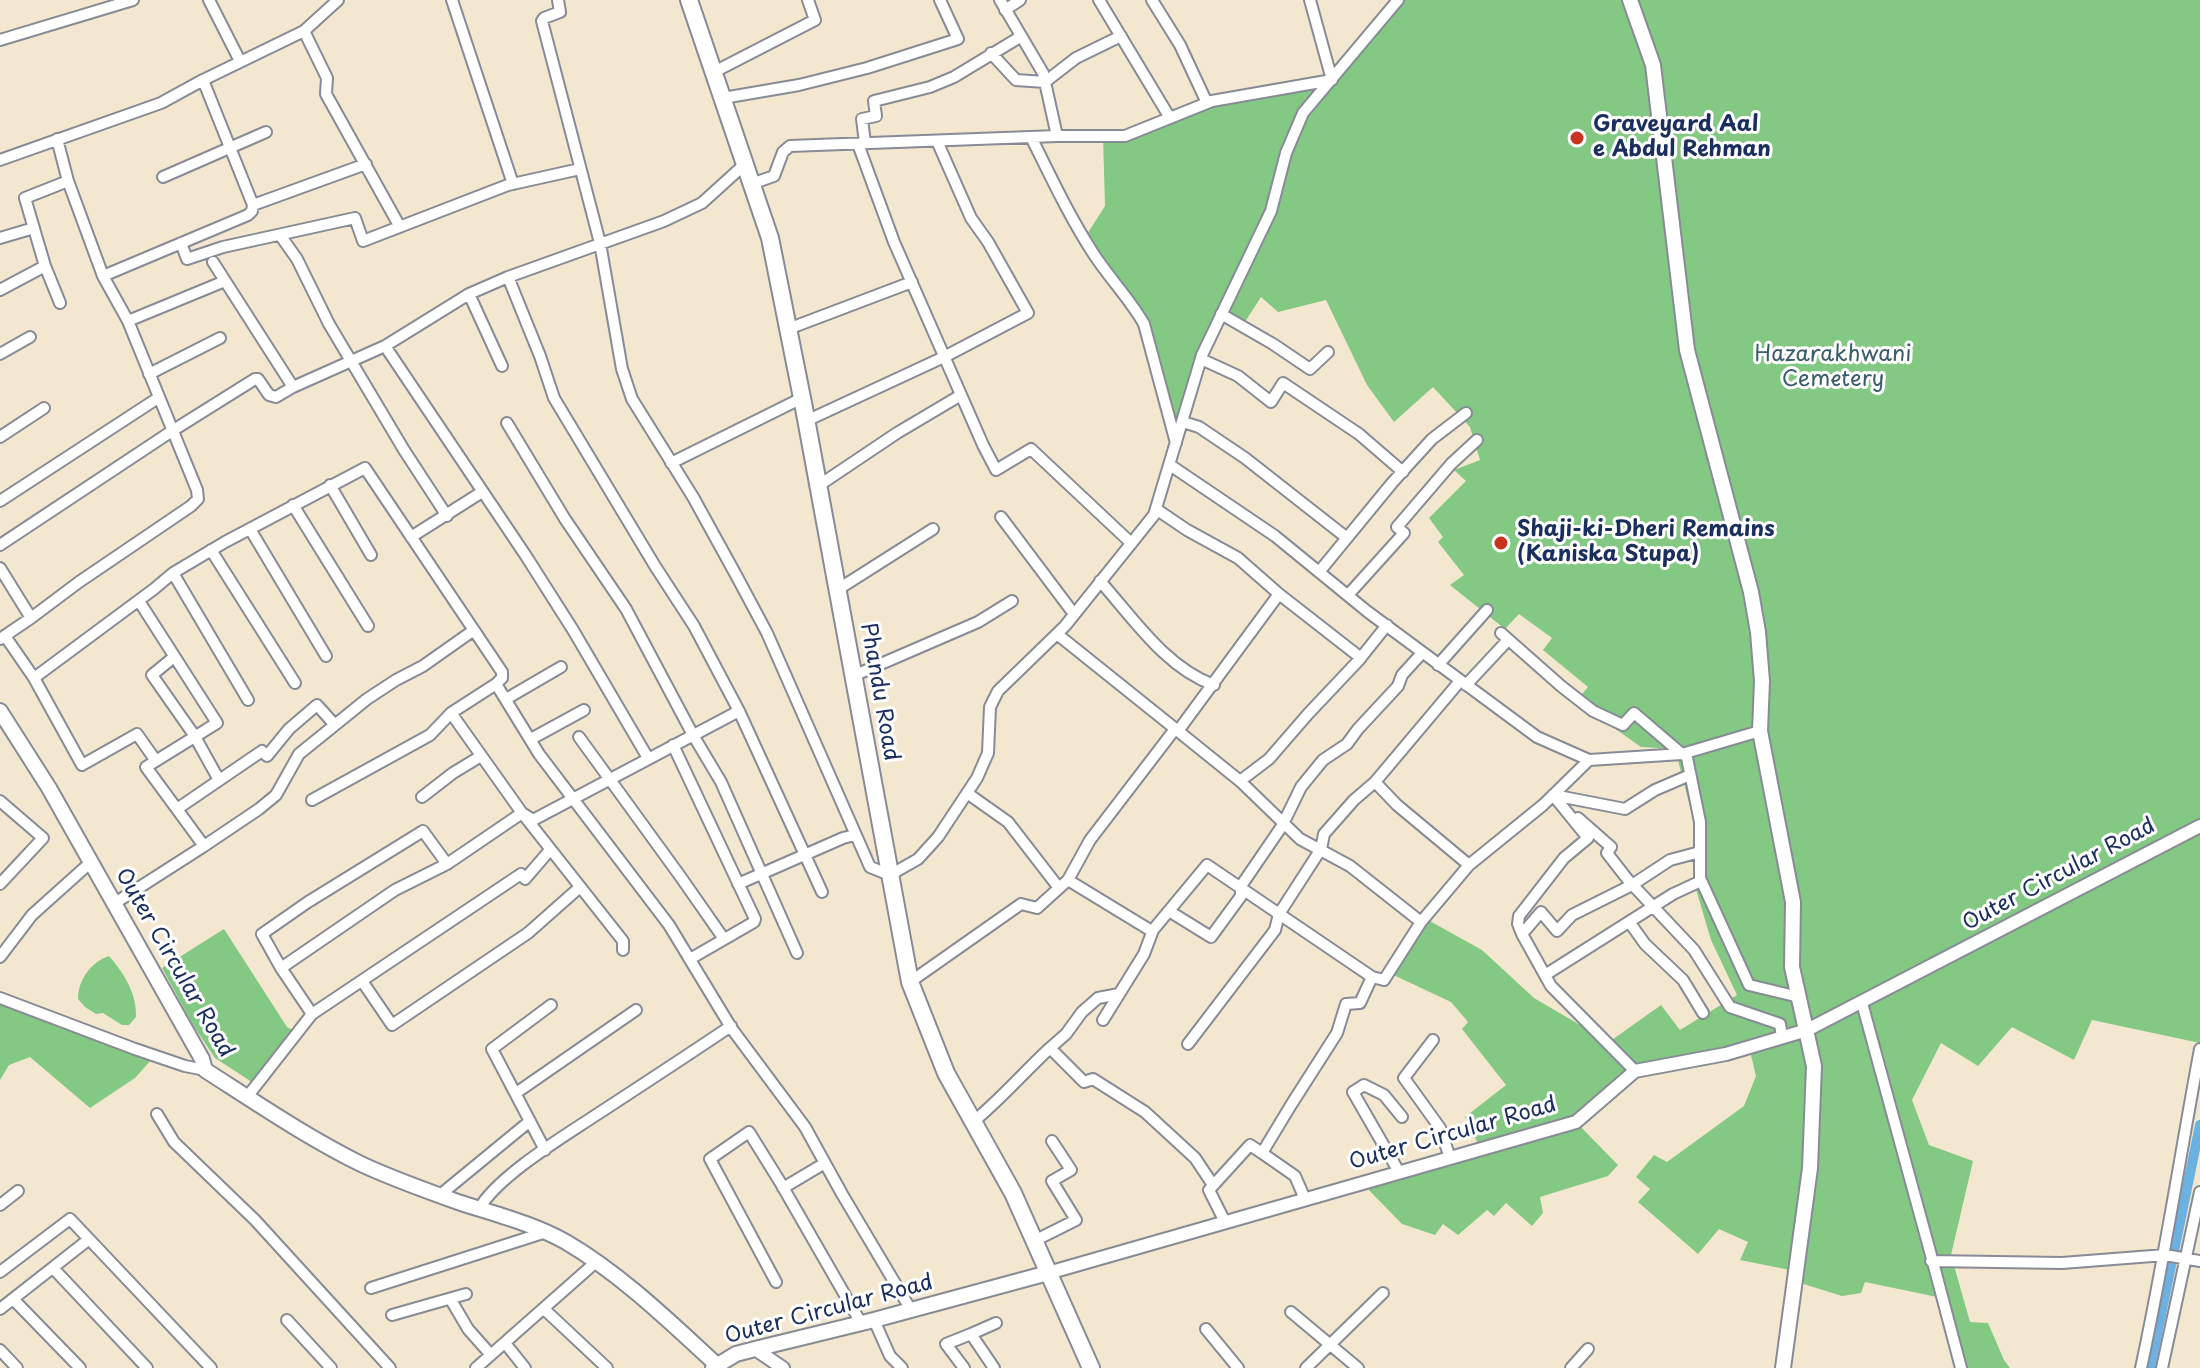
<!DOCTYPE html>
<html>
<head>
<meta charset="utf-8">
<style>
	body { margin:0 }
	canvas { display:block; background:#f3e7cf }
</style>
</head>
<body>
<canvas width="2200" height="1368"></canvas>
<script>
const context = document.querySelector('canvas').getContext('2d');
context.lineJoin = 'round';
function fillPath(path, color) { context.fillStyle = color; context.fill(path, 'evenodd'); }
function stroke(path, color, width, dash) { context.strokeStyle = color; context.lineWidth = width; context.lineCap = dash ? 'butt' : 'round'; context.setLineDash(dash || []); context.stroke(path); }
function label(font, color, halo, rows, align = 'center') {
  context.font = font + ' "Playpen Sans",sans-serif'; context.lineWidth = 6; context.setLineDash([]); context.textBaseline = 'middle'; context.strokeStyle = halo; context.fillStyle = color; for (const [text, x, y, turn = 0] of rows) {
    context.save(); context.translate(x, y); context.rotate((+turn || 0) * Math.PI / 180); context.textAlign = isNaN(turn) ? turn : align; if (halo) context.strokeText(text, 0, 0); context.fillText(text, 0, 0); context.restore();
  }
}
const green = new Path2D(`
	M1398,0h802v1043l-108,-23 -18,40 -62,-33 -34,39 -37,-23 -29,57 17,45 44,16 -22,94 19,67 18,1 16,37 6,8h-49l-19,-70 -77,-16 -4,11 -19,3 -48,-15 1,-10 -55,-11 8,-18 -29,-13 -21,25 -60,-52 12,-13 -14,-12 18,-22 13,7 77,-56 12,-30 -7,-29 -114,24 -59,51 42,43 -10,11 -68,21 3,16 -11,13 -26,-23 -12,13 -7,-6 -29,25 -15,-11 -8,11 -33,-11 -40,-41 118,-35 -15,-31 41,-32 -44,-56 6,-7 -17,-20 -66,-31 34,-56 63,35 52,48 75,44 52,-37 19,25 57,-35 -26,-55 -18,-61v-61l-18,-69 -34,-2 -65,-46 12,-14 -45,-37 9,-12 -33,-24 -14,15 -55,-44 14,-10 -26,-33 5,-5 -14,-19 37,-37 -12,-11 26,-10 -10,-33 -37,-40 -39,35 -27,-37 -41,-85 -48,12 -17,-15 -18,28 -20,-14 -47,134 -32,-121 -60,-85 21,-33 -2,-70h22l87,-35 120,-22z
	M224,929l63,98 10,5 -42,52 -40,-26 -22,-33 -31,-57z
	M109,956c15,17 28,38 27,61l-7,8h-7l-19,-12 -7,1 -11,-7 -7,-8c0,-19 13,-37 31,-43z
	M0,1003l152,56 -17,19 -45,30 -60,-51 -21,8 -9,15z`);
const canal = new Path2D(`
	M2150,1368l50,-243`);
const minor = new Path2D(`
	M209,0l31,61
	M452,0l61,184
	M558,0l2,12 -16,6 -2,3 58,222 22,126 10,30 61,98 43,78 31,58 103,234 20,8 28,-16 20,-22 39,-59 11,-25 2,-46 8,-16 67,-65 89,-111 48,-160 69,-144 15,-58 17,-40 95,-113
	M1000,0l43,73 14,63
	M1099,0l71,118
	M1152,0l28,45 27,58
	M1005,10l15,-10
	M304,31l23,47 -1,16 74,133
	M0,40l133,-40
	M991,53l25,27 29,2 31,-24 45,-22
	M714,72l101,-52 -7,-20
	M723,98l76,-13 68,-17 91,-29 -18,-39
	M1031,137c20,40 38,79 62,116 16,25 37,46 51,71l32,119
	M865,143l-3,-24 14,-3 -2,-15 56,-14 24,-10 66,-40
	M858,144l36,98 89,203 13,25 35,-21 99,93
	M0,160l161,-57 42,-23 101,-49 34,-31
	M163,177l103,-45
	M751,184l23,-8 9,-24 7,-6 267,-10h68l87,-35 120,-21 -22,-80
	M253,205l113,-41
	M280,235l17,24 32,65 75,126 43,66
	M0,238l34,-10
	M181,243l6,16 36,-12 132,-29 8,23 145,-56 72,-16
	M213,262l80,125
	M103,276l145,-61 4,-4 1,-6 -50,-125
	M508,277l32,79 14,42 101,168 39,60 45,85 83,181
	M0,290l45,-24
	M469,294l33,72
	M60,303l-15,-37 -20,-68 43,-17
	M1221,314l52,30 37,25 18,-17
	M128,321l97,-40
	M788,329l124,-47
	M385,346l141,210 47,74 75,128
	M0,354l30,-17
	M1201,359l37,17 33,26 12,-19 76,51 44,38
	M149,374l71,-36
	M806,421l138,-64 84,-44 -40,-71 -17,-24 -34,-77
	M1183,422l16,5 46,31 102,80
	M507,423l58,96 61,90 67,126 28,47 76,171
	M0,437l44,-29
	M671,463l131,-65
	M1170,465l105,71 93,76 169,125 52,23 93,-6 78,-23
	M330,485l41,70
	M818,486l79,-53 64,-38
	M0,501l158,-103
	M293,505l75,121
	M1156,509l31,21 51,28 41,36
	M1001,517l73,97
	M250,529l76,127
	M411,537l71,-45
	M0,545l172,-114 83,-52h3l11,16 7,2 17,-10 92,-41 84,-52 39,-17 156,-56 38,-18 43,-39
	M211,550l84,133
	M0,568l31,50
	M1319,572l73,-89 40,-44 34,-26
	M173,573l75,127
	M1100,581c33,37 66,87 114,104
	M837,590l96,-61
	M1348,595l56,-62 -7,-6 54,-63 26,-24
	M1501,633l60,53 32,25 30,14 11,-12 48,41
	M1057,634l121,97 101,-137 82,64
	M5,636l29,42 48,87 55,-31 19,27
	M0,639l31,-21 48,-36 112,-76 7,-7 -1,-9 -69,-169 -25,-45 -35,-95 -11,-42
	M174,657l-22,18 42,60 25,45
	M1438,665l49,-55
	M853,676l125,-54 34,-21
	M34,678l120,-89 19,-16 52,-31 140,-74 137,204v6l-6,6 -45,29 71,100 101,128v9
	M496,684l43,70 130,171 63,104 73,98 37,67 69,116
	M1466,685l42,-45
	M506,699l55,-32
	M1178,731l62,50 60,58 50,27 71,56
	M579,737l101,139 44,63
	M531,739l53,-29
	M673,745l82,174 -1,3 -64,37
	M1686,753l14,69v56l49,107 50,12
	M1240,781l29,-22 39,-45 51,-54 28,-35
	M1375,782l22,23 72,60
	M967,793l41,29 51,66
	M422,797l31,-24 28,-17
	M312,800l118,-65 21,-22
	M0,801l43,37 -43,46
	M177,809l85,-58 5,5 22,-27 28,-24 18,20
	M1578,818l33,29 -4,6 21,27 66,70 36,57 50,17 2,13
	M204,846l55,-37 17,-14 23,-41 68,-55 29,-19 27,-14 51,-36
	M1068,880l82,50h3
	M738,884l105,-46 12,-3
	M115,903l89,-57 -58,-79 71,-44 -78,-122
	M1169,911l42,26 30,-41v-10l41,-60 19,-39 22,-27 24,-16 11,-15 40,-43 4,-11 20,-22
	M1630,923l15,21 38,36 20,33
	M1522,934l19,-22 16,19 15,-16 60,-30 38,-25 30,-8
	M0,957l32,-42 59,-53
	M281,968l114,-78 52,-26 75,-51 11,7 206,-109
	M1545,975l128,-81 28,-13
	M1372,977l12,3 37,-58 48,-57 74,-60 46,-45
	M362,981l30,44 136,-92 52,-46
	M910,982l111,-78 16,4 31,-28 22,-40 85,-111
	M0,998l135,51 50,17 20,4
	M1862,1003c34,121 67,243 99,365
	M312,1014l-31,-46 -19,-34 46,-32 115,-71 24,33
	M1103,1020l41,-66 9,-24 54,-65 165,112 -12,26 -14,1 -9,29 -46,72 -29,48 33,23 10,23
	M1433,1040l-29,38 36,50 10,30
	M1188,1044l87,-114 4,-16 42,-65 3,-15 30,-34 21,-18 85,-101
	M1050,1048l16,-14 16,-22 16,-14 21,-4
	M1635,1071l-84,-85 -29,-52 -4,-10 1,-8 45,-58 24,-20 -35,-43 72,14 30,-19 35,-15
	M516,1093l120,-83
	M247,1097l65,-83 209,-140 4,5 25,-29
	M157,1114l17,28 81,78 135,148
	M973,1122c28,-23 50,-49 77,-74l34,34 9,-3 52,33 50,46 18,27
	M545,1150l-53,-101 59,-44
	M1399,1172l-46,-80 11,-7 20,10 18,22
	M783,1188l42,-25
	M440,1195l90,-74
	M0,1205l18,-14
	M479,1209c18,-32 82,-71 114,-92 46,-30 92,-60 138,-91
	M1225,1222l-16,-32 41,-45 12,8
	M1034,1241l42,-21 -24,-39 19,-11 -19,-29
	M1931,1261l131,2 103,-8 35,6
	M53,1268l94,100
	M0,1272l70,-53 141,149
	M776,1282l-66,-123 39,-27 31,50 81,141
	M371,1288l175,-56
	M13,1299l67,69
	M451,1300l17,29 23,26
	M0,1309l88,-69
	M544,1309l63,59
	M1291,1312l67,56
	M392,1315l74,-21
	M287,1320l44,48
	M874,1320l16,36 12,12
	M1206,1329l32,39
	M971,1334l25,-11
	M505,1343l20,25
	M0,1350l17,18
	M476,1368l120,-106
	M964,1368l-18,-24 25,-10 23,34
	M1306,1368l77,-75
	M1571,1368l17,-19
	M2141,1368c23,-106 39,-212 59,-319
	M2162,1368l38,-176`);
const tertiary = new Path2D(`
	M1048,1273l528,-151 59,-51 91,-17 81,-24 393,-204
	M755,1349l28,19`);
const secondary = new Path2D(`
	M1630,0l23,65 34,285 64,242 7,40 4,49 -2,50 33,171 -1,65 22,99 -4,102 -27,200
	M0,711l49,77 153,271 3,11c50,32 103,68 156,94 30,14 66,27 97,38 36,12 74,21 108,40 56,33 103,79 151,123
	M713,1368l23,-14 19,-5 119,-29 174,-47`);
const primary = new Path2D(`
	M689,0l81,238 34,170 106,574 36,91 67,120 78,175`);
const markers = [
	[1577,138,8,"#c8321e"],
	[1501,543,8,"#c8321e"]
];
const poiNames = [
	["Graveyard Aal",1593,125],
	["e Abdul Rehman",1593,150],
	["Shaji-ki-Dheri Remains",1517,530],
	["(Kaniska Stupa)",1517,555]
];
const parkNames = [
	["Hazarakhwani",1833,355],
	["Cemetery",1833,380]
];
const streetNames = [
	["Phandu Road",879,692,80],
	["Outer Circular Road",2059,875,-28],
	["Outer Circular Road",174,963,60],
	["Outer Circular Road",1453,1134,-16],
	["Outer Circular Road",829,1310,-15]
];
fillPath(green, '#84c983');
stroke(canal, '#6bb2e2', 10);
stroke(minor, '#878b96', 14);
stroke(tertiary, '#878b96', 16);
stroke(secondary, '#878b96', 18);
stroke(primary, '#878b96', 20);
stroke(minor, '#fff', 10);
stroke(tertiary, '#fff', 12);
stroke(secondary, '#fff', 14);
stroke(primary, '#fff', 16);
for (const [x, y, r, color] of markers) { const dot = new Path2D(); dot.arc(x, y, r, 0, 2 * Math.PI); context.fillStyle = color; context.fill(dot); stroke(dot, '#fff', 3); }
label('bold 22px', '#1b2f5e', '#fff', poiNames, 'left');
label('22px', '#3a5d69', '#fff', parkNames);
label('22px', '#1b2f5e', '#fff', streetNames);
</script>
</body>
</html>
